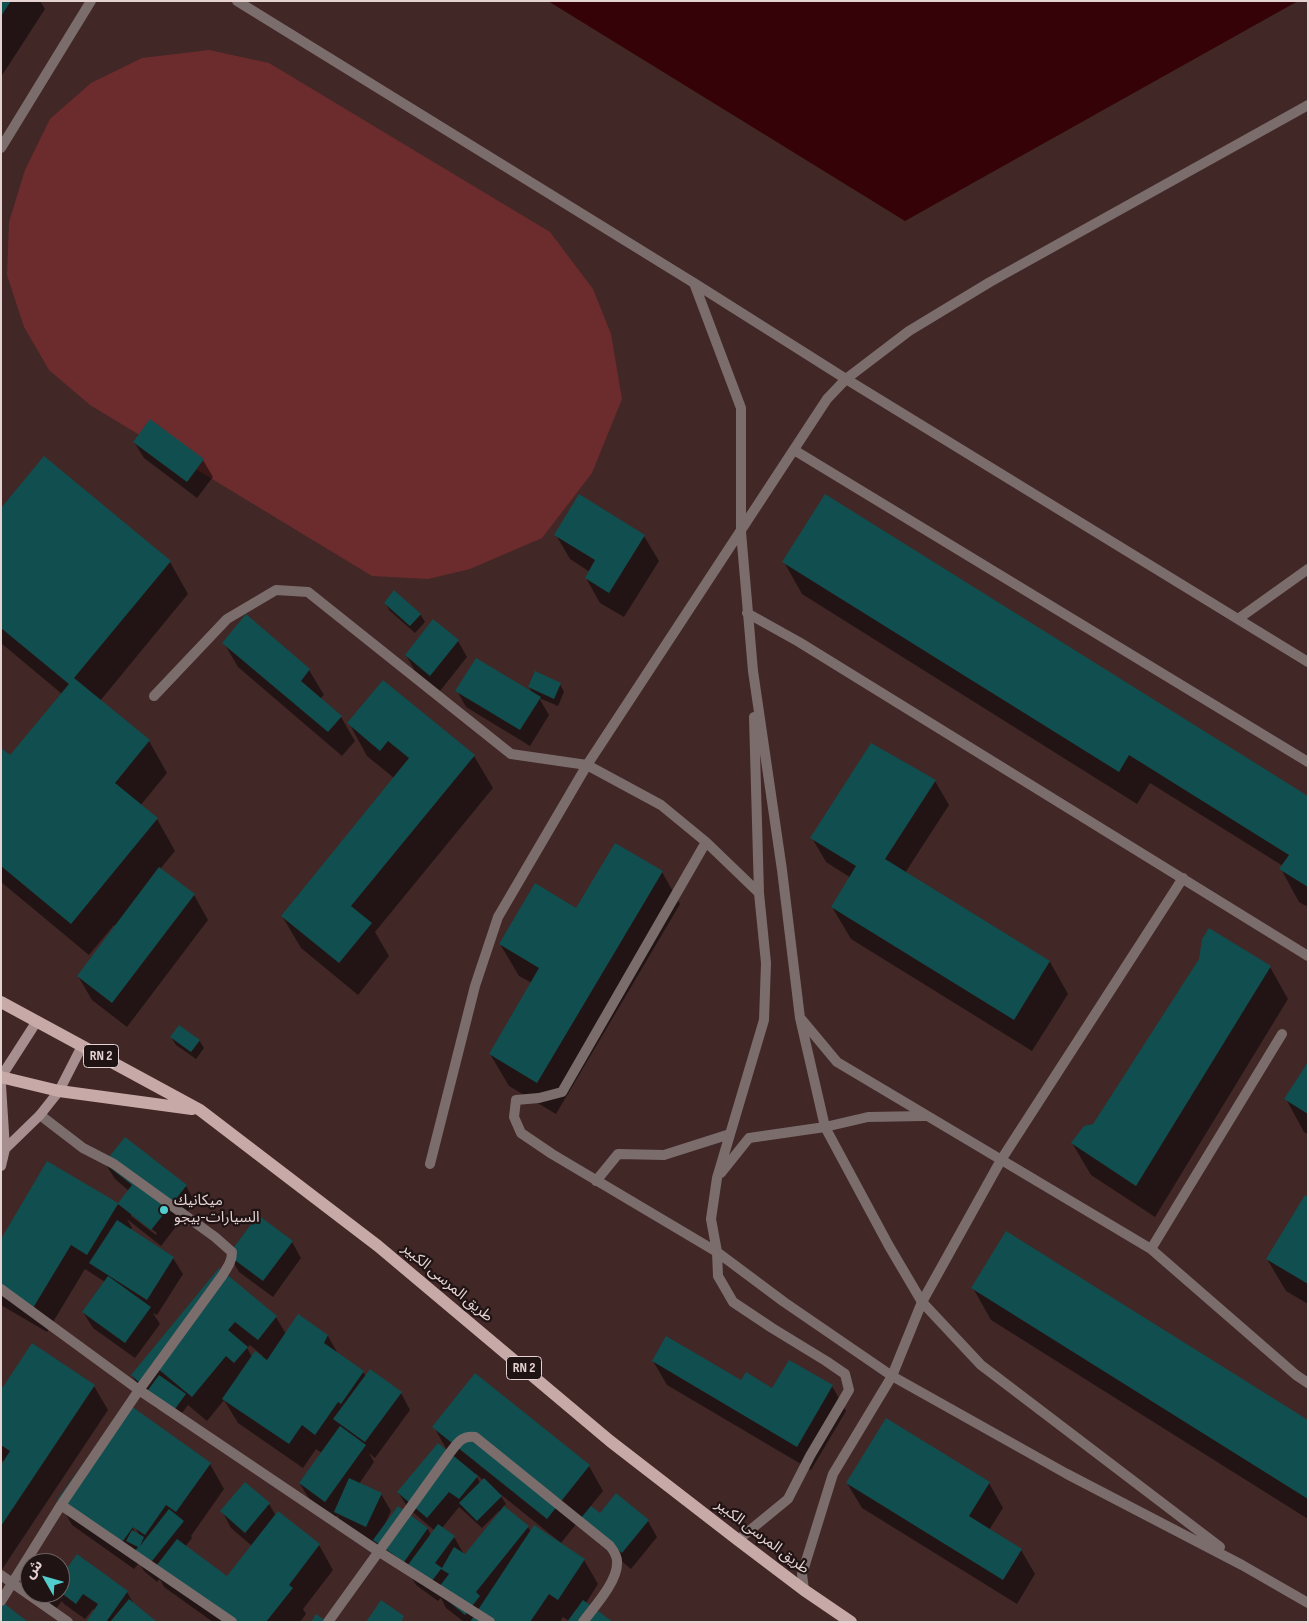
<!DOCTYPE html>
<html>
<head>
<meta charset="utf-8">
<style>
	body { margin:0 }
	#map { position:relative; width:1309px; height:1623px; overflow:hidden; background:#412726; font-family:"Sofia Sans Condensed","Noto Sans Arabic",sans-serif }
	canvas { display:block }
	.frame { position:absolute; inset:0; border:2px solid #e5d3d2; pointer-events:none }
	.north { position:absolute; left:20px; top:1553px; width:50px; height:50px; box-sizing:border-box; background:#1f1313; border:1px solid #6e605f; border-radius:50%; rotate:308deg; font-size:14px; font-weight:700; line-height:20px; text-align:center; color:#e5d3d2 }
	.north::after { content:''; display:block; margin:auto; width:18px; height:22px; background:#52cdce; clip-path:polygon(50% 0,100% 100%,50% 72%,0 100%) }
</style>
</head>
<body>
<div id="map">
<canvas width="1309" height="1623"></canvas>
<div class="frame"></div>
<div class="north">ش</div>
</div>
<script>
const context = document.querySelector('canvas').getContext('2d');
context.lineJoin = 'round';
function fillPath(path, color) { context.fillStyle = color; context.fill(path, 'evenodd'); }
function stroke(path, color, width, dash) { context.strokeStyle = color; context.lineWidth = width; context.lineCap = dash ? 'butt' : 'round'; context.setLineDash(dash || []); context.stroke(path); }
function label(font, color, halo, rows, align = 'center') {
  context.font = font + ' "Sofia Sans Condensed","Noto Sans Arabic",sans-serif'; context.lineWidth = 4.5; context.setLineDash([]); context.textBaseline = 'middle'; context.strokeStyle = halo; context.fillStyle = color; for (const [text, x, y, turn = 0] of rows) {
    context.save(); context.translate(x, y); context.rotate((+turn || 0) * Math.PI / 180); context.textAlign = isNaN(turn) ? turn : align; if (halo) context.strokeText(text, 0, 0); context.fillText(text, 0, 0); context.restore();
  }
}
const green = new Path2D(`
	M209,50l60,13 281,169 43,57 18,45 11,65 -30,74 -50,65 -72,31 -42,10 -56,-3 -282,-171 -41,-35 -25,-43 -17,-52 2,-53 16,-52 25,-51 41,-36 51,-25z`);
const water = new Path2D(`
	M548,1h750l-393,220z`);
const shadow = new Path2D(`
	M1,1h39l5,8 -44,68z
	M151,421l52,39 10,17 -16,21 -53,-40 -10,-16z
	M580,496l64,40 15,25 -35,56 -24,-14 -14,-25 4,-6 -20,-13 -14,-24z
	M1,510l169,52 18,32 -88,107 49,40 18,32 -27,33 17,13 18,32 -15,18 34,26 14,25 -81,107 -35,-27 -14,-24 38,-49 -2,-2 -25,30 -88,-73v-133l9,8 52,-63 -61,-51z
	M784,562l524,236v109l-9,-5 -18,-33 2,-3 -133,-83 -13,21 -335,-210z
	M385,603l35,11 5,8 -10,11 -25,-22z
	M246,616l63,54 15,25 -4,4 21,18 14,24 -13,15 -104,-89 -14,-24z
	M458,641l9,16 -27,34 -25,-20 -9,-16z
	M560,684l4,8 -6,14 -19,-8 10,17 -19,31 -64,-39 -9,-16 76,3 -4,-7z
	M349,723l125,33 19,32 -118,144 14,24 -31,39 -57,-47 -19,-32 112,-138 -27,-22z
	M935,781l14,24 -44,68 145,89 18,32 -36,57 -181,-112 -19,-32 19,-29 -25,-16 -14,-24z
	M662,872l18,32 -124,210 -47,-28 -19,-32 42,-71 -13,-7 -19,-32z
	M1270,967l18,32 -133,218 -64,-42 -19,-32 22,-17z
	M171,1037l28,3 5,8 -8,11 -20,-14z
	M1308,1065v69l-4,-2 -18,-33z
	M105,1163l81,23 9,16 -34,44 -34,-27 5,9 -2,3 43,27 10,16 -26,41 -4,-2 7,11 -25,34 -42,-30 -10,-16 22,-30 -20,-13 -38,63 -46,-27v-64l117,-37v1l11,-14 -14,-12zM131,1213l26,20 -1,2 -25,-19z
	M1308,1198v106l-22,-13 -19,-32z
	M292,1242l9,16 -28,39 -34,-25 -10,-17z
	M219,1270l57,47 10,17 12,-18 30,20 10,18 25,18 3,4 35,17 9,17 -35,48 -6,-5 5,9 -15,22 22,10 10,17 -7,15 14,-18 30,21 3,7 4,-5 -27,-23 -10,-16 50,-40 -14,-25 41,-52 114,91 14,25 -13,16 10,8 48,6 9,16 -26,32 -40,-33 -10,-18 -20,25 -62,-50 7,11 -3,3 25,20 3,5 53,28 14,24 -12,19 -17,18 -6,-4 -3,5h-96l-18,-14 -5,-10 -3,3 -22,-16 -6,-10 -26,-18 -8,-14 -32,-15 -7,-13 -2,3 -25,-18 -10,-16 22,-31 -6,-4 -13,19 -65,-45 -14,-23 -17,21 -19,-16 -11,15 -18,-13 -2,2 -11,-9 -14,-25zM250,1345l13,11 -1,2 -10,-1 -5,-9zM475,1473l8,7 -3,3zM459,1507l23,21 17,-17 1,2 -35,43 -11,-19 -12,-9z
	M973,1288l335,134v97l-317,-199z
	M653,1361l120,29 59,-4 14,25 -35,59 -144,-85z
	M94,1386l14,24 -107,161v-104l4,-5 -4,-2v-73z
	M210,1464l14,25 -33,47 1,2 -7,9 42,30 25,-31 -21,-18 -9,-17 47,-7 7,12 3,-3 40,32 14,25 -30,39 3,5 -6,8h-86v-1l-1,1 -49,-35 -4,-8 -3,3 -13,-11 -5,-8 -5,6 -62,-44 -14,-25zM131,1521l8,13h-3l-7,-12z
	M847,1483h142l14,25 -14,22 32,20 14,24 -18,30 -155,-96z
	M60,1580l67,12 8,14 20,16h-68l8,-11 -2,-2 -8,10 -21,-15 -2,-3 -11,14 -22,-17 1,-15v10h30z`);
const building = new Path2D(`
	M1,1h10l-10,15z
	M150,419l54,40 -17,23 -54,-40z
	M44,456l127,105 -97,117 76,62 -35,43 43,35 -87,106 -70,-58v-118l9,7 59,-71 -68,-56v-120z
	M579,494l66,41 -36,58 -24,-15 10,-18 -41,-25z
	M825,494l483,302v91l-29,-18 10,-14 -160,-100 -10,17 -337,-210z
	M394,590l27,24 -11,12 -26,-23z
	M246,614l64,55 -9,12 41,35 -14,16 -106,-89z
	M433,619l26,21 -29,36 -25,-21z
	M476,658l65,39 -21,33 -65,-39z
	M535,671l26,12 -7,16 -26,-12z
	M383,680l92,75 -124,151 21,17 -33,40 -58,-47 128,-158 -21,-17 -8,10 -33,-28z
	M871,743l65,37 -51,79 165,102 -36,59 -183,-113 25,-41 -46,-28z
	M615,843l48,28 -126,212 -48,-29 50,-86 -40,-24 36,-61 41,25z
	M159,867l36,27 -83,109 -35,-27z
	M1209,928l62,38 -135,220 -65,-43 13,-17 9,-2 106,-165 3,-20z
	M179,1025l21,15 -9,12 -21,-15z
	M1308,1062v52l-24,-15z
	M125,1137l62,48 -36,45 -33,-26 -31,51 -16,-10 -38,63 -32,-18v-51l46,-78 71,42 14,-18 -28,-22z
	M1305,1195l3,2v87l-42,-25z
	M258,1215l35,26 -30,40 -35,-26z
	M117,1220l57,37 -27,43 -58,-37z
	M1006,1231l302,189v79l-337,-211z
	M219,1268l58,48 -19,24 -23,-18 -7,8 20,17 -14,16 -8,-7 -34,41 -35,-29 -15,17 -11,-10z
	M108,1276l43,31 -26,36 -43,-31z
	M298,1314l30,21 -4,8 40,28 -23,33 -3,-2 -23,33 -13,-10 -13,19 -67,-45 33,-48 12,9z
	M666,1336l75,44 5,-8 26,16 17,-28 44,25 -36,62 -145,-86z
	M32,1343l63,42 -94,141v-61l9,-14 -9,-6v-59l2,1z
	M370,1369l32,23 -37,50 -32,-23z
	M475,1373l115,92 -43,54 -115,-92z
	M159,1375l27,19 -14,19 -27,-19z
	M127,1403l84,60 -35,49 -10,-7 -21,30 -12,-8 -13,18 -63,-45z
	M886,1418l104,64 -21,34 53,33 -19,31 -157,-97z
	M340,1426l26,19 -41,57 -26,-19z
	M438,1443l40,33 -19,23 -10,-7 -22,26 -30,-26z
	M349,1478l33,15 -16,34 -32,-15z
	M484,1478l18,18 -25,25 -18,-18z
	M245,1482l25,21 -25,30 -25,-22z
	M616,1493l33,27 -27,33 -42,-34 11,-13 9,7z
	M398,1506l30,22 -24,34 -31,-22z
	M504,1506l25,20 -53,66 4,4 -15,19 -29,-24 13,-17 -8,-5 -13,17 -23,-17 33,-45 17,12 -20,27 7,5 12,-21 11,7z
	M169,1509l15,12 -36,45 -15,-12 5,-7 -12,-6 6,-11 12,7 -4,9z
	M278,1511l42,33 -31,41 4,3 -27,34h-42l-71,-52 24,-31 50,37z
	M534,1525l51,34 -27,41 -9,-6 -19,28h-60z
	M77,1554l51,37 -22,31h-20l12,-18 -15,-10 -7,10 -16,-12v-14z
	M30,1581v12h28l-12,15 -23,-18z
	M129,1599l28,23h-47z
	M381,1600l23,16 -2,4 3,2h-39z
	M583,1600l30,22h-46z
	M1,1601l27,21h-27z
	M316,1614l11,8h-16z`);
const lane = new Path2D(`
	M237,1l457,282 47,125v124l12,139 29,199 18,148 25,109 64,119 33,56 -30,74 -59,98 -31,100 2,16
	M1,148l90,-147
	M694,283l152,96 462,283
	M794,450l514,312
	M747,613l52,29 509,314
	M1238,619l70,-50
	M154,696l73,-77 49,-29 32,2 203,162 76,11 74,40 45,37 53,51
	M706,842l-144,250 -23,6 -23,2 -2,17 7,16 31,21 165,98 67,50 108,74 175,98 175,91 66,38
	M1183,878l-182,282 -79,142 59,63 239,182
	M802,1020l35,42 314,187 145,126 12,8
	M430,1164l45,-178 23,-69 89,-152 240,-366 19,-20 63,-48 81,-49 318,-177
	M721,1173l28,-35 76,-11 43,-10 56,-1
	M596,1181l22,-27 46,1 66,-21
	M1151,1249l131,-215
	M738,1540l50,-41 22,-43 39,-66 -4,-16 -19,-13 -54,-33 -39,-26 -15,-26 -1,-24 -6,-33 6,-41 47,-158 2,-57 -7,-70 -5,-176`);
const street = new Path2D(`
	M1,1289l138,101 239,161 112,71
	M61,1505l171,117
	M1,1575l67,47
	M1,1601l60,-96 78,-115 83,-114c5,-8 10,-14 10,-24l-17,-15 -101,-73 -31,-16 -43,-33
	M328,1622l121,-168c8,-10 12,-19 26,-17l135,109c4,5 8,11 7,18 0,18 -23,43 -34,58`);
const secondary = new Path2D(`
	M1,1077l36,-56
	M1,1085l4,64 -4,17
	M5,1149l35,-34 19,-24 23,-45`);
const primary = new Path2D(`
	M1,1002l199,108 178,136 232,195 128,99 66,50 47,32
	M1,1077l58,14 133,18`);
const markers = [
	[164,1210,5,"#52cdce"]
];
const shields = [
	[101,1056,35],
	[524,1368,35]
];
const shieldNames = [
	["RN 2",101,1056],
	["RN 2",524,1368]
];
const poiNames = [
	["ميكانيك",174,1201],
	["السيارات-بيجو",174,1218]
];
const streetNames = [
	["طريق المرسى الكبير",447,1283,40],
	["طريق المرسى الكبير",762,1537,37]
];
fillPath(green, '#6c2c2d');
fillPath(water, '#350307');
fillPath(shadow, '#0007');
fillPath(building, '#114e4f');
stroke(lane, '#7b6d6c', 10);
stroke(street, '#7b6d6c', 10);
stroke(secondary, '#a68f8e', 10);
stroke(primary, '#c7aaa8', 12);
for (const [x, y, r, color] of markers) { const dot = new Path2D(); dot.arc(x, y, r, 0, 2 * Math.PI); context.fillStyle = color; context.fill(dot); stroke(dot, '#1f1313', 2); }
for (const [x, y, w] of shields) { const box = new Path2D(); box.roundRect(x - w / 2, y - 11.5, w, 23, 4); context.fillStyle = '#1f1313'; context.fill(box); stroke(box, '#e5d3d2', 1); }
label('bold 14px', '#e5d3d2', null, shieldNames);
label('15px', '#e5d3d2', '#1f1313', poiNames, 'left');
label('15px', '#e5d3d2', '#1f1313', streetNames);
</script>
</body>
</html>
